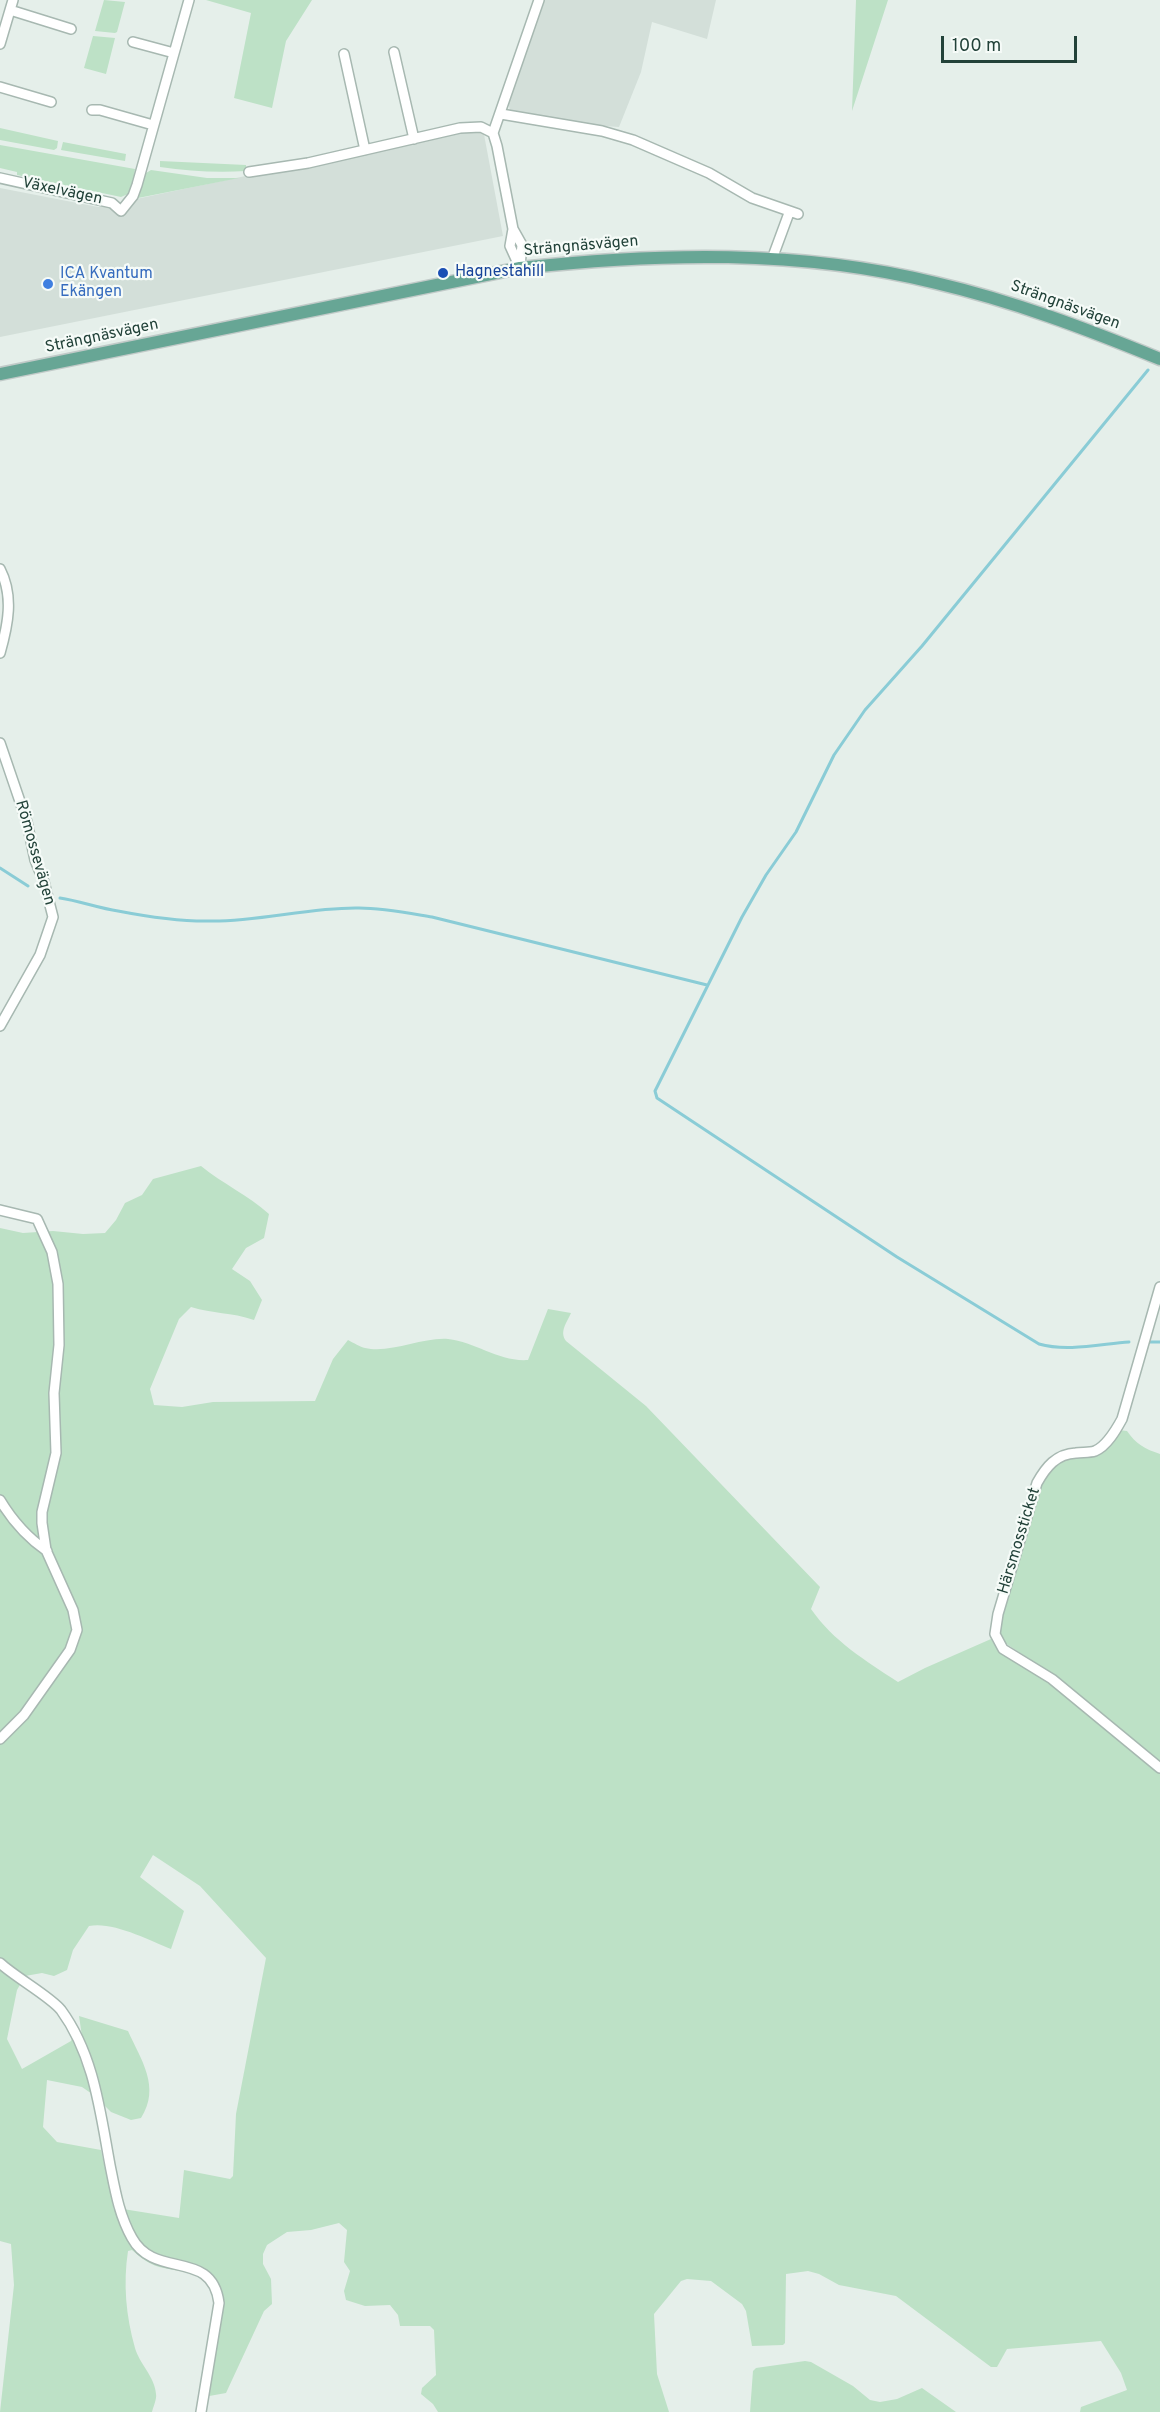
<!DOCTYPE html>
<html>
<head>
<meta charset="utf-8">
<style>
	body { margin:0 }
	#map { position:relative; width:1160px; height:2412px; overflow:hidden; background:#e5efea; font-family:Overpass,sans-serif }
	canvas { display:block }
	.scale { position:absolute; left:941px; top:36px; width:136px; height:27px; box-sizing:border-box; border:3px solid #224239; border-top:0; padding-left:8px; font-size:18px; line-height:21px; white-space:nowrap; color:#224239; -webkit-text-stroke:4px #f6fbf8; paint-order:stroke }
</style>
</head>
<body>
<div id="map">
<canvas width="1160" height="2412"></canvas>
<div class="scale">100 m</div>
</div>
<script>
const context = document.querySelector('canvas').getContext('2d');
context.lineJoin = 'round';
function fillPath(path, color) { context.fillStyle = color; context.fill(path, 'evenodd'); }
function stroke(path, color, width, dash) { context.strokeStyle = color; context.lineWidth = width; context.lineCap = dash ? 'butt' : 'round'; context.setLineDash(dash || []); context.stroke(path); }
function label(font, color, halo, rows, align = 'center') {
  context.font = font + ' Overpass,sans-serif'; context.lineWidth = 4.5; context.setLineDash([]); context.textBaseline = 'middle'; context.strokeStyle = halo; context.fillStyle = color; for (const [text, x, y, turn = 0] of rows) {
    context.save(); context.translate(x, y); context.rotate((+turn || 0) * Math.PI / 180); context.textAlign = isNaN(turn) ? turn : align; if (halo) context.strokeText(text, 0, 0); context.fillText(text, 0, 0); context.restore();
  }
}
const built = new Path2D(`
	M545,0h171l-9,39 -55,-17 -11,50 -22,55 -29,-2 -80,-14 -2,-10z
	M483,129l20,107 -503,101v-149l98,19 195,-41z`);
const green = new Path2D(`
	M104,0l21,2 -8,30 -2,1 -20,-2z
	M206,0h106l-26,41 -14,67 -38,-10 17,-85z
	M856,0h32l-36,111z
	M93,36l22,2 -9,36 -22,-6z
	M0,128l58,13 -1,7 -3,2 -54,-10z
	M63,142l63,12 -1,7 -64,-11z
	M0,145l135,24 -1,7 -6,18 -7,3 -104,-22v-3l-17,-4z
	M160,161l86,4v6c-29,2 -58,0 -86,-4z
	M151,170l56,8h32l-101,20 8,-25z
	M201,1166c22,18 47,29 68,48l-5,24 -18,10 -14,21 18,12 12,19 -8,20c-23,-8 -41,-6 -63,-13l-12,12 -29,70 4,16 28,2 31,-5 102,-1 18,-42 15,-19c6,3 12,7 17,8 25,6 57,-11 83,-9 28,3 51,23 80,21l20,-51 23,4c-4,9 -12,19 -5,28l80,65 174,181 -9,22c22,32 55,52 87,73l27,-14 66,-29 5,8 52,33 106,90 6,3v639h-80l1,-5 46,-17 -6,-17 -20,-32 -94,8 -10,18h-6l-95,-71 -57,-11 -20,-11 -11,-3 -22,3 -1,69 -2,2 -31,1 -6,-35 -4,-7 -31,-23 -24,-2 -6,2 -27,33 3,60 12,38h-231l-5,-8 -12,-10 1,-6 14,-13 -2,-45 -4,-4h-30l-2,-11 -8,-10 -25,1 -19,-6 -2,-9 6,-20 -6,-9 3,-32 -8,-7 -28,7 -24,2 -20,13 -4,9v10l8,15 1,25 -8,7 -38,82 -28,5 16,-97c-7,-31 -25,-27 -50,-33 -13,-2 -23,-10 -32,-18l-4,1c-5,33 -2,65 7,97 4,15 20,29 21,46 1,5 -3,13 -4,18h-152l14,-127 -3,-41 -11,-3v-1013l23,5 30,-2 30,3 22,-1 11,-13 9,-17 17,-8 11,-16zM153,1855l47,31 66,72 -30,156 -3,62 -3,3 -46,-9 -5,48 -56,-9 -9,1 -13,-60 -44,-8 -14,-15 4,-47 35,7 13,9 -3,-18 -19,-43 -2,6 -49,28 -15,-30 10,-49 8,-14 17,-3 12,3 13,-6 6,-20 16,-24c23,-5 60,14 82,23l13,-38 -44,-34z
	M1119,1430l8,1c9,13 18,18 33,23v312l-109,-93 -49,-32 -5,-10 41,-145 19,-26 35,-6z
	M79,2016l49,15c13,29 33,56 13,87l-10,2 -20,-8 -8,-8 -5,-27 -15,-34z
	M805,2361l6,1 42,24 17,14 10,2 17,-3 25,-11 34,24h-206l3,-41 3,-3z`);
const stream = new Path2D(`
	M0,868l28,18
	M60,898c20,3 38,10 58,13 31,6 64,11 95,10 49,0 98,-14 146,-13 24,0 49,5 73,9l275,68
	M1129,1342c-28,2 -62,10 -90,2l-142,-87 -240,-159 -2,-7 87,-174 24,-42 30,-43 38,-77 31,-45 57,-64 226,-276
	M1147,1342h13`);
const minor = new Path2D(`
	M10,10l61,19
	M133,42l41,11
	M0,44l13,-44
	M394,52l20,87
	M344,54l21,96
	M0,87l51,15
	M92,110h8l53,15
	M501,114l101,17 31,9 76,33 43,25 46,16
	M493,133l46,-133
	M249,172l59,-9 152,-35 21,-1 12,6 4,13 16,83 -3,17 10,22
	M0,178l112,25 9,8 12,-15 4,-11 52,-185
	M513,229l9,16 -2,21
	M772,259l17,-46
	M0,569c14,27 8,56 0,84
	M0,743l27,79 8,38 9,22 9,35 -13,38 -40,71
	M0,1210l37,9 15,33 6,32 1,61 -5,48 2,60 -14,59v11l4,27 27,60 4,20 -7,20 -46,65 -24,24
	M1160,1287l-38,132c-6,11 -15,27 -27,32 -6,2 -13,1 -19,2 -20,1 -30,14 -39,30l-39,131 -3,20 8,15 49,30 108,89
	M0,1500c12,20 28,38 47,51
	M0,1963c15,14 51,34 61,47 33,45 39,101 49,155 5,25 9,50 22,73 23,42 80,10 87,65l-18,109`);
const major = new Path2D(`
	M0,374l520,-106c138,-15 279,-19 416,15 77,18 151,46 224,76`);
const markers = [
	[443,273,6,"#1a4fb4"],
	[48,284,6,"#3f7fe0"]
];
const streetNames = [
	["Växelvägen",62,192,12],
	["Strängnäsvägen",581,247,-5],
	["Strängnäsvägen",1065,306,20],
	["Strängnäsvägen",102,337,-12],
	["Römossevägen",34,853,74],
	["Härsmossticket",1020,1541,-73]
];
const transitNames = [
	["Hagnestahill",455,273]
];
const shopNames = [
	["ICA Kvantum",60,275],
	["Ekängen",60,293]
];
fillPath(built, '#d3dfd9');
fillPath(green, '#bde1c6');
stroke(stream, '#8accd6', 3);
stroke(minor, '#a7b8b1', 12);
stroke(major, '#c1cac8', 15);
stroke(minor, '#fff', 9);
stroke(major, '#67a695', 12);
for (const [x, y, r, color] of markers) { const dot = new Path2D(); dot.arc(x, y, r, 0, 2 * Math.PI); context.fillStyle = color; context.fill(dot); stroke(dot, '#f6fbf8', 2); }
label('16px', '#224239', '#f6fbf8', streetNames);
label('16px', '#164399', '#f6fbf8', transitNames, 'left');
label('16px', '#366cbe', '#f6fbf8', shopNames, 'left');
</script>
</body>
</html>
